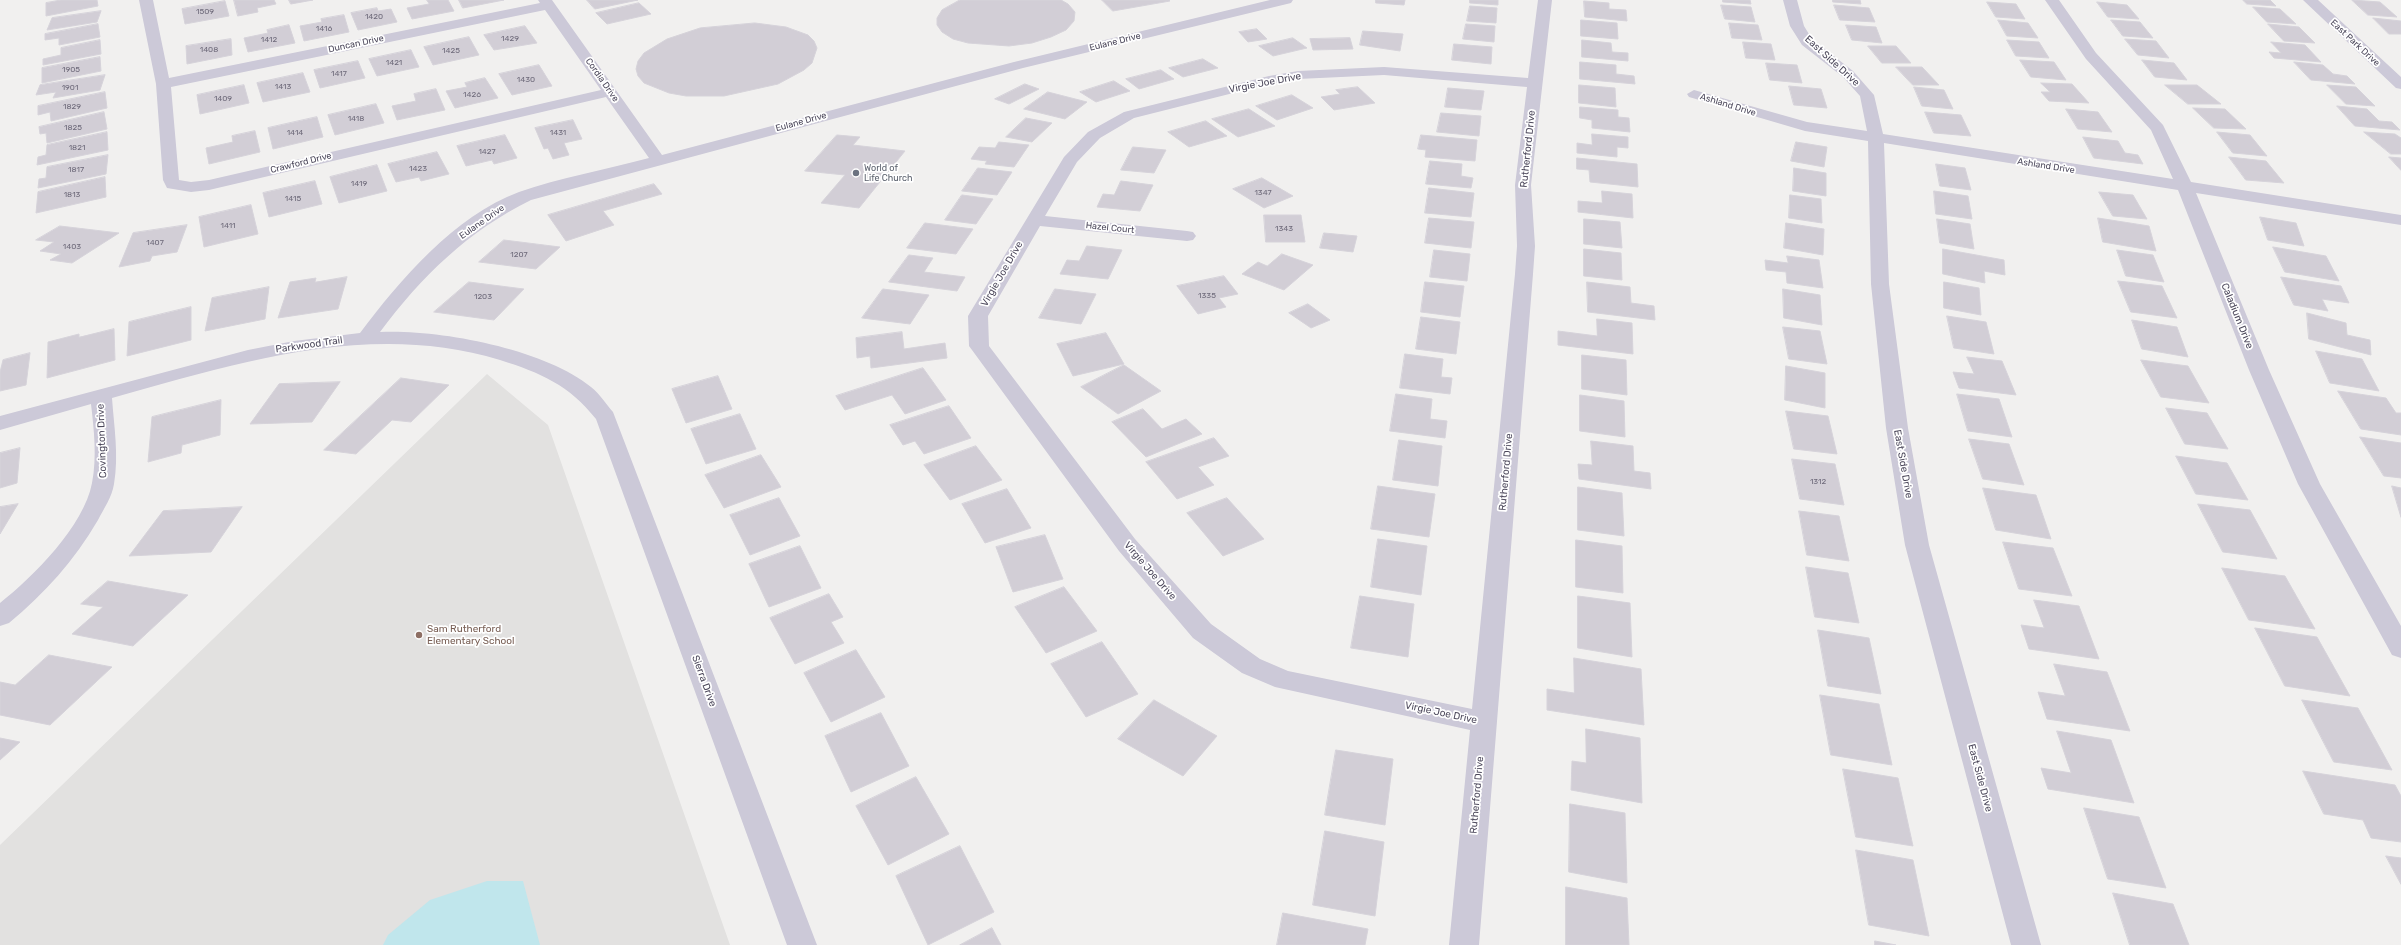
<!DOCTYPE html>
<html>
<head>
<meta charset="utf-8">
<style>
	body { margin:0 }
	canvas { display:block; background:#f1f0ef }
</style>
</head>
<body>
<canvas width="2401" height="945"></canvas>
<script>
const context = document.querySelector('canvas').getContext('2d');
context.lineJoin = 'round';
function fillPath(path, color) { context.fillStyle = color; context.fill(path, 'evenodd'); }
function stroke(path, color, width, dash) { context.strokeStyle = color; context.lineWidth = width; context.lineCap = dash ? 'butt' : 'round'; context.setLineDash(dash || []); context.stroke(path); }
function label(font, color, halo, rows, align = 'center') {
  context.font = font + ' Rubik,sans-serif'; context.lineWidth = 3.5; context.setLineDash([]); context.textBaseline = 'middle'; context.strokeStyle = halo; context.fillStyle = color; for (const [text, x, y, turn = 0] of rows) {
    context.save(); context.translate(x, y); context.rotate((+turn || 0) * Math.PI / 180); context.textAlign = isNaN(turn) ? turn : align; if (halo) context.strokeText(text, 0, 0); context.fillText(text, 0, 0); context.restore();
  }
}
const education = new Path2D(`
	M487,374l61,51 182,520h-730v-100z`);
const green = new Path2D(`
	M487,881h36l17,64h-157l5,-10 42,-35z`);
const building = new Path2D(`
	M61,0h36l1,6 -52,10v-13z
	M234,0h40l2,4 -19,4 1,4 -20,4z
	M289,0h24l-22,4z
	M427,0h21l6,11 -42,8 -5,-11 22,-4z
	M459,0h45l-41,8z
	M587,0h51l-43,9z
	M960,0h101l7,4 7,8 -1,9 -8,9 -15,7 -19,6 -23,3 -41,-3 -15,-4 -11,-7 -5,-7v-7l5,-8z
	M1102,0h67l1,1 -57,10z
	M1376,0h29l-1,5 -28,-2z
	M1470,0h28v5l-28,-2z
	M1723,0h27l1,4 -28,-2z
	M1833,0h27l1,4 -28,-2z
	M2243,0h27l6,6 -29,-2z
	M2352,0l28,2 17,15 -29,-2z
	M225,1l4,15 -44,8 -3,-15z
	M1584,1l25,2v6l17,1 1,11 -42,-4z
	M1987,2l29,2 9,15 -29,-2z
	M2097,2l30,3 12,14 -31,-2z
	M639,3l12,11 -44,10 -11,-11z
	M1721,5l30,2 4,15 -30,-3z
	M1834,5l35,3 6,14 -35,-2z
	M1470,6l27,2 -1,15 -29,-2z
	M2253,7l27,2 16,15 -29,-2z
	M377,8l1,3 13,-2 6,13 -39,8 -7,-17z
	M101,11l-4,11 -50,8 5,-12z
	M344,15l5,17 -45,9 -4,-15 22,-4 -1,-3z
	M2373,18l28,3v13h-12z
	M1581,20l36,3 1,16 -37,-3z
	M1998,20l30,3 10,15 -31,-2z
	M2111,20l29,2 13,16 -30,-2z
	M755,23l31,4 22,8 6,6 3,7 -5,15 -8,7 -26,14 -54,12h-38l-17,-3 -25,-10 -6,-7 -2,-7 2,-8 6,-8 23,-14 33,-11z
	M1729,23l29,2 4,15 -30,-2z
	M98,24l2,13 -41,8v-7l-14,2v-6z
	M1466,24l29,2 -1,16 -31,-3z
	M2268,24l31,3 16,16 -31,-2z
	M289,25l6,18 -47,9 -4,-14 24,-5 -1,-3z
	M1846,25l30,2 6,16 -30,-3z
	M525,26l12,17 -43,7 -10,-15z
	M1257,29l10,10 -19,3 -9,-10z
	M1363,31l40,3 -3,17 -40,-6z
	M469,37l10,18 -46,10 -9,-18z
	M1293,38l14,10 -34,8 -14,-10z
	M1350,38l3,11 -40,1 -3,-11z
	M231,39l1,16 -45,9 -1,-18z
	M2125,39l31,2 13,17 -31,-3z
	M100,40l1,14 -58,11v-6l18,-4v-7z
	M1582,40l29,3 1,9 16,1v8l-46,-4z
	M2007,40l32,2 10,16 -33,-2z
	M1743,42l28,2 4,16 -29,-2z
	M2271,42l34,3 16,17 -47,-4 -5,-6 12,1z
	M1454,44l38,3 -1,17 -39,-4z
	M1868,46h28l15,17h-29z
	M411,50l8,17 -42,9 -8,-17z
	M100,57l1,14 -59,12v-15z
	M1203,59l15,9 -35,9 -14,-9z
	M2020,60l34,2 12,18 -35,-3z
	M2142,60l32,3 13,17 -32,-3z
	M358,61l7,17 -45,10 -6,-18z
	M1580,62l36,3v9l18,2 1,8 -55,-5z
	M2294,62l29,3 10,9 14,2 8,8 -44,-4z
	M1766,63l31,2 5,18 -32,-3z
	M539,65l13,21 -40,9 -13,-21z
	M1896,67h26l17,18h-26z
	M1161,70l13,9 -35,10 -13,-10z
	M303,73l7,19 -47,10 -6,-19z
	M105,75l-5,15 -47,8 3,-6 -20,3 4,-10z
	M485,78l13,20 -43,10 -9,-17 21,-4 -2,-4z
	M1114,81l16,10 -34,11 -16,-10z
	M2041,83l31,1 17,19 -40,-2 -8,-9h9z
	M1025,84l14,5 -30,15 -14,-5z
	M244,85l5,18 -49,11 -3,-19z
	M1579,85l36,3 1,19 -37,-4z
	M2165,85h32l24,19h-33z
	M2327,85l29,2 19,19 -29,-2z
	M1789,86l32,3 6,19 -33,-3z
	M1358,87l17,16 -41,7 -13,-13 19,-3 -4,-4z
	M1914,87l30,3 9,19 -31,-3z
	M1448,88l36,3 -3,19 -36,-3z
	M436,89l9,21 -48,10 -5,-14 24,-5 -2,-7z
	M105,92l2,16 -56,13 -1,-9 -12,3v-9z
	M1048,92l39,10 -22,17 -41,-10z
	M1292,95l21,13 -36,12 -21,-14z
	M376,104l8,19 -49,12 -7,-20z
	M2337,106l30,3 12,12 13,1 8,8 -45,-4z
	M1580,107l38,3v7l11,1 1,14 -38,-4v-8l-12,-2z
	M2193,108l32,1 21,20 -32,-1z
	M1249,109l26,17 -37,11 -26,-18z
	M2066,109l32,3 14,20 -34,-3z
	M104,112l3,17 -60,14 -1,-10 -6,1 -1,-7z
	M1925,112l36,3 10,21 -37,-3z
	M1441,113l40,3 -2,20 -42,-4z
	M317,117l6,20 -50,12 -5,-21z
	M1026,118l26,5 -20,19 -26,-5z
	M573,120l9,19 -18,4 5,12 -16,4 -5,-11 -4,1 -9,-21z
	M1206,121l21,15 -38,11 -21,-15z
	M255,131l5,21 -51,12 -3,-16 27,-6 -1,-6z
	M107,132l1,18 -71,15 1,-8 8,-2 1,-10z
	M2217,132l33,3 17,21 -34,-3z
	M2364,132l31,2 6,4v16h-10z
	M1592,134l36,3v11l-11,-1v10l-40,-4v-10l15,2z
	M505,135l12,23 -23,6 -2,-4 -26,6 -9,-20z
	M837,135l23,2 -7,8 52,6 -46,57 -38,-5 24,-28 -40,-4z
	M1421,135l56,5 -2,21 -50,-4 1,-7 -8,-1z
	M2083,137l35,4 7,12 13,2 5,9 -49,-6z
	M999,142l30,3 -15,22 -29,-3 2,-3 -16,-2 8,-12 16,1z
	M1796,142l31,5 -3,20 -33,-6z
	M1133,147l33,3 -12,23 -33,-3z
	M437,152l12,22 -28,7 -2,-4 -23,5 -8,-18z
	M108,155l-2,19 -68,14 1,-9 7,-1 1,-11z
	M2229,157l37,4 18,22 -38,-3z
	M2389,157l12,1v12z
	M1577,158l60,6 1,23 -48,-5 -1,-12 -12,-1z
	M1430,161l32,3 -1,12 12,2 -2,10 -45,-4z
	M1936,164l29,4 6,22 -31,-4z
	M377,165l10,26 -48,12 -9,-26z
	M978,168l34,4 -15,23 -35,-4z
	M1794,168l32,5v23l-33,-5z
	M105,177l1,20 -70,16 2,-21z
	M1262,178l31,18 -29,12 -31,-19z
	M315,181l7,23 -53,13 -6,-24z
	M1121,181l32,4 -13,26 -43,-4 6,-13 11,1z
	M654,184l8,10 -59,17 11,14 -48,16 -18,-26z
	M1429,188l45,5 -3,24 -46,-4z
	M1602,191l30,3 1,24 -55,-6v-11l24,2z
	M1934,191l34,5 4,23 -36,-5z
	M2099,192l34,3 14,24 -34,-3z
	M962,195l31,4 -17,25 -31,-4z
	M1790,195l31,4 1,24 -33,-5z
	M251,205l7,29 -54,13 -5,-30z
	M1264,215h37l4,27h-39z
	M2260,217l36,6 8,23 -36,-6z
	M1429,218l45,4 -3,26 -46,-5z
	M2098,218l51,8 7,25 -53,-9z
	M1584,219l36,3 2,26 -38,-4z
	M1937,219l33,5 4,25 -34,-6z
	M925,223l48,6 -17,25 -49,-6z
	M1786,223l38,6 -1,26 -39,-7z
	M187,225l-10,27 -25,4 -2,5 -31,6 14,-34z
	M60,226l59,7 -47,30 -22,-3 11,-6 -21,-3 14,-9 -18,-2z
	M1324,233l33,3 -4,16 -33,-4z
	M504,240l56,7 -24,22 -57,-7z
	M1087,246l35,4 -14,29 -48,-5 7,-14 12,1z
	M2273,247l53,9 13,25 -54,-9z
	M1584,249l37,4 1,27 -38,-4z
	M1943,249l61,11 1,15 -21,-4 1,12 -42,-9z
	M1434,250l36,4 -3,27 -37,-4z
	M2117,250l36,5 11,27 -38,-6z
	M1282,254l31,11 -29,25 -42,-16 16,-12 9,4z
	M909,255l24,3 -9,14 41,5 -8,14 -68,-9z
	M1787,256l32,4 4,28 -36,-5 -1,-11 -20,-2 -1,-10 23,3z
	M1224,276l14,18 -19,4 7,9 -28,7 -21,-28z
	M347,277l-9,32 -60,9 12,-36 26,-4 -1,4z
	M2281,277l60,9 8,17 -27,-4 6,12 -34,-6z
	M2118,281l44,5 15,32 -46,-6z
	M469,282l55,7 -30,31 -60,-8z
	M1425,282l39,4 -4,31 -39,-5z
	M1587,282l43,5 1,16 23,3 1,14 -67,-8z
	M1944,282l35,6 2,27 -37,-7z
	M269,287l-4,32 -60,12 7,-33z
	M883,289l46,6 -19,29 -48,-6z
	M1055,289l41,5 -15,30 -42,-6z
	M1783,289l37,6 2,30 -38,-7z
	M1308,304l22,16 -19,8 -22,-15z
	M191,307v33l-64,16 2,-34z
	M2307,313l39,10 1,12 23,5 1,15 -62,-16z
	M1947,316l39,6 8,32 -40,-6z
	M1421,317l39,5 -4,32 -40,-5z
	M1597,319l35,4 1,31 -75,-9v-14l39,5z
	M2132,320l45,7 11,30 -46,-8z
	M1783,327l37,4 7,33 -38,-5z
	M114,329l1,31 -68,18 1,-36 31,-8v3z
	M902,332l2,17 41,-6 2,15 -76,10 -1,-12 -13,2 -1,-20z
	M1106,333l18,31 -51,12 -16,-32z
	M2316,351l46,8 17,32 -49,-8z
	M30,353l-4,32 -26,6v-19l3,-12z
	M1405,354l38,5 -2,18 11,1 -2,16 -50,-6z
	M1582,355l44,5 1,35 -45,-6z
	M1967,357l35,4 14,34 -57,-7 -6,-16 21,2z
	M2141,360l47,6 21,37 -48,-6z
	M1124,365l37,26 -43,23 -37,-27z
	M1786,366l39,7v35l-40,-8z
	M923,368l23,32 -41,14 -13,-19 -47,15 -9,-14z
	M718,376l14,33 -46,14 -14,-34z
	M401,378l48,7 -38,37 -19,-2 -36,34 -32,-4z
	M340,382l-28,40 -62,2 29,-40z
	M2338,391l48,7 10,15h5v22l-40,-6z
	M1396,394l36,5 -2,20 17,2 -2,17 -55,-7z
	M1957,394l42,5 13,38 -44,-6z
	M1580,395l44,6 1,36 -45,-6z
	M221,400l-1,35 -38,10 -1,8 -33,9 4,-45z
	M949,406l22,32 -47,16 -9,-13 -12,4 -13,-20z
	M2166,408l41,5 21,36 -43,-5z
	M1143,409l19,20 24,-10 16,15 -56,23 -34,-35z
	M1786,411l42,5 9,38 -43,-5z
	M740,414l16,35 -50,15 -15,-35z
	M2360,437l41,6v35l-17,-2z
	M1214,438l15,18 -31,11 16,18 -37,14 -31,-37z
	M1969,439l40,5 15,41 -41,-6z
	M1399,440l43,6 -4,40 -45,-6z
	M1591,441l42,5 1,25 16,2 1,16 -72,-10 -1,-15 14,1z
	M976,446l26,34 -52,20 -26,-35z
	M20,448l-3,35 -17,5v-35z
	M761,455l20,32 -57,21 -19,-33z
	M2176,456l51,7 21,37 -52,-6z
	M1792,459l43,5 9,41 -44,-6z
	M1378,486l57,8 -6,43 -58,-8z
	M2392,486l9,2v29z
	M1578,487l44,6 2,43 -46,-6z
	M1983,488l53,7 15,44 -55,-9z
	M1007,489l24,39 -46,15 -23,-39z
	M779,498l21,38 -50,19 -20,-40z
	M1227,498l37,41 -41,17 -36,-43z
	M18,504l-18,30v-27z
	M2198,504l52,6 27,49 -54,-7z
	M242,507l-31,45 -82,4 34,-45z
	M1799,511l40,5 10,45 -42,-6z
	M1045,535l18,44 -50,13 -17,-45z
	M1378,539l49,7 -6,49 -50,-8z
	M1576,540l46,6 1,47 -47,-6z
	M2003,542l50,6 19,48 -53,-7z
	M800,546l21,42 -52,19 -20,-43z
	M1806,567l42,6 11,50 -44,-6z
	M2222,568l63,8 30,53 -66,-9z
	M108,581l80,14 -55,51 -61,-12 31,-27 -22,-3z
	M1064,587l33,44 -51,22 -31,-46z
	M829,594l14,23 -12,5 13,21 -49,21 -25,-46z
	M1360,596l54,8 -6,53 -57,-9z
	M1578,596l52,7 2,54 -54,-9z
	M2034,600l45,6 20,53 -70,-10 -8,-24 23,3z
	M2255,628l62,9 33,59 -65,-10z
	M1818,630l51,8 12,56 -53,-8z
	M1102,642l36,52 -52,23 -35,-53z
	M856,650l29,47 -54,25 -27,-49z
	M49,655l63,12 -62,58 -50,-10v-33l15,3z
	M1574,658l67,11 3,56 -97,-15v-21l27,4z
	M2054,664l53,8 23,59 -83,-12 -9,-27 27,4z
	M1820,695l59,9 13,61 -61,-10z
	M1154,700l63,36 -34,40 -65,-37z
	M2302,700l56,8 34,62 -58,-8z
	M881,713l28,53 -58,26 -26,-56z
	M1586,729l54,9 2,65 -71,-13 1,-29 14,2z
	M2057,731l54,9 23,63 -86,-14 -7,-21 30,5z
	M0,738l20,4 -20,18z
	M1336,750l57,9 -8,66 -60,-10z
	M1843,769l55,9 15,68 -57,-9z
	M2303,771l92,14 6,11v46l-30,-4 -8,-18 -39,-6z
	M916,777l33,57 -61,31 -32,-59z
	M1570,804l55,9 2,70 -58,-11z
	M2084,808l55,9 27,71 -58,-9z
	M1325,831l59,11 -9,74 -62,-11z
	M960,846l34,66 -66,33 -32,-69z
	M1856,850l57,10 16,76 -60,-11z
	M2386,856l15,2v26z
	M1566,887l61,11 2,47h-63z
	M2113,893l60,11 16,41h-59z
	M1283,913l85,16 -3,16h-88z
	M992,928l9,17h-41z
	M1875,941l21,4h-21z`);
const minor = new Path2D(`
	M139,0h14l16,78 371,-75 -2,-3h14l110,155 352,-93 256,-62h23l-2,3 -268,65 -492,132c-63,31 -109,76 -151,132 59,-3 165,17 211,55 9,7 15,17 22,25l204,533h-30l-191,-526c-27,-34 -55,-46 -96,-59 -130,-40 -263,3 -388,38 2,29 7,57 2,86 -2,13 -10,24 -16,36 -24,41 -53,73 -89,103l-9,3v-23c33,-26 84,-77 92,-120 5,-26 2,-53 -1,-79l-91,26v-14l248,-66 46,-9 66,-8c40,-53 94,-117 159,-141 40,-14 89,-23 130,-34l-43,-61 -397,93 -18,2 -24,-4 -4,-8 -7,-96zM545,10l56,80 -392,90 -18,2 -12,-2 -8,-93z
	M1538,0h14l-21,185 4,61 -2,28 -54,671h-30l21,-215 -195,-43 -33,-14 -49,-35 -74,-87 -147,-201 -3,-4 -1,-30 96,-159 24,-25 36,-20 145,-36 29,-5 86,-4 144,11zM1384,75l143,12 -12,98 2,61 -2,28 -43,435 -184,-38 -28,-12 -49,-35 -76,-85 -146,-193 -1,-30 52,-90 147,15 6,-1 3,-4 -3,-4 -6,-1 -142,-15 32,-54 23,-24 34,-20 135,-34 29,-5z
	M1783,0h14l7,26 8,13 41,32 21,24 9,39 290,45 -22,-49 -65,-71 -41,-59h14l37,53 67,72 28,57 210,33v10l-205,-32 73,177 51,114 81,142v32l-9,-3 -94,-171 -49,-114 -71,-180 -294,-47 5,141 19,144 21,117 112,400h-30l-106,-400 -19,-117 -15,-144 -3,-143 -63,-10 -116,-34 -2,-3 7,-4 113,32 60,9 -7,-35 -17,-19 -41,-32 -12,-19z
	M2303,0h15l83,77v12l-5,-1z`);
const markers = [
	[856,173,4,"#6b7280"],
	[419,635,4,"#8d6e63"]
];
const numberNames = [
	["1509",205,12],
	["1420",374,17],
	["1416",324,29],
	["1429",510,39],
	["1412",269,40],
	["1408",209,50],
	["1425",451,51],
	["1421",394,63],
	["1905",71,70],
	["1417",339,74],
	["1430",526,80],
	["1413",283,87],
	["1901",70,88],
	["1426",472,95],
	["1409",223,99],
	["1829",72,107],
	["1418",356,119],
	["1825",73,128],
	["1414",295,133],
	["1431",558,133],
	["1821",77,148],
	["1427",487,152],
	["1423",418,169],
	["1817",76,170],
	["1419",359,184],
	["1347",1263,193],
	["1813",72,195],
	["1415",293,199],
	["1411",228,226],
	["1343",1284,229],
	["1407",155,243],
	["1403",72,247],
	["1207",519,255],
	["1335",1207,296],
	["1203",483,297],
	["1312",1818,482]
];
const farStreetnames = [
	["Eulane Drive",1115,42,-14],
	["East Park Drive",2355,43,43],
	["Duncan Drive",356,44,-12],
	["Cordia Drive",602,80,55],
	["Ashland Drive",1728,105,17],
	["Eulane Drive",801,122,-15],
	["Crawford Drive",301,163,-14],
	["Ashland Drive",2046,166,9],
	["Eulane Drive",482,222,-35],
	["Hazel Court",1110,228,6]
];
const farWorshipnames = [
	["World of",864,168],
	["Life Church",864,178]
];
const streetNames = [
	["East Side Drive",1832,61,42],
	["Virgie Joe Drive",1265,83,-11],
	["Rutherford Drive",1528,149,-84],
	["Virgie Joe Drive",1002,274,-60],
	["Caladium Drive",2237,316,68],
	["Parkwood Trail",309,345,-8],
	["Covington Drive",102,441,-92],
	["East Side Drive",1903,464,80],
	["Rutherford Drive",1506,472,-85],
	["Virgie Joe Drive",1150,571,49],
	["Sierra Drive",704,681,70],
	["Virgie Joe Drive",1441,713,12],
	["East Side Drive",1980,778,75],
	["Rutherford Drive",1477,795,-85]
];
const educationNames = [
	["Sam Rutherford",427,629],
	["Elementary School",427,641]
];
fillPath(education, '#e2e1e0');
fillPath(green, '#c0e6ec');
fillPath(building, '#d2ced6');
stroke(building, '#d6d3da', 1);
fillPath(minor, '#ccc9d8');
for (const [x, y, r, color] of markers) { const dot = new Path2D(); dot.arc(x, y, r, 0, 2 * Math.PI); context.fillStyle = color; context.fill(dot); stroke(dot, '#fff', 1.5); }
label('8px', '#6e6a7a', null, numberNames);
label('9px', '#4c485b', '#fff', farStreetnames);
label('9px', '#5b616d', '#fff', farWorshipnames, 'left');
label('10px', '#4c485b', '#fff', streetNames);
label('10px', '#785e54', '#fff', educationNames, 'left');
</script>
</body>
</html>
